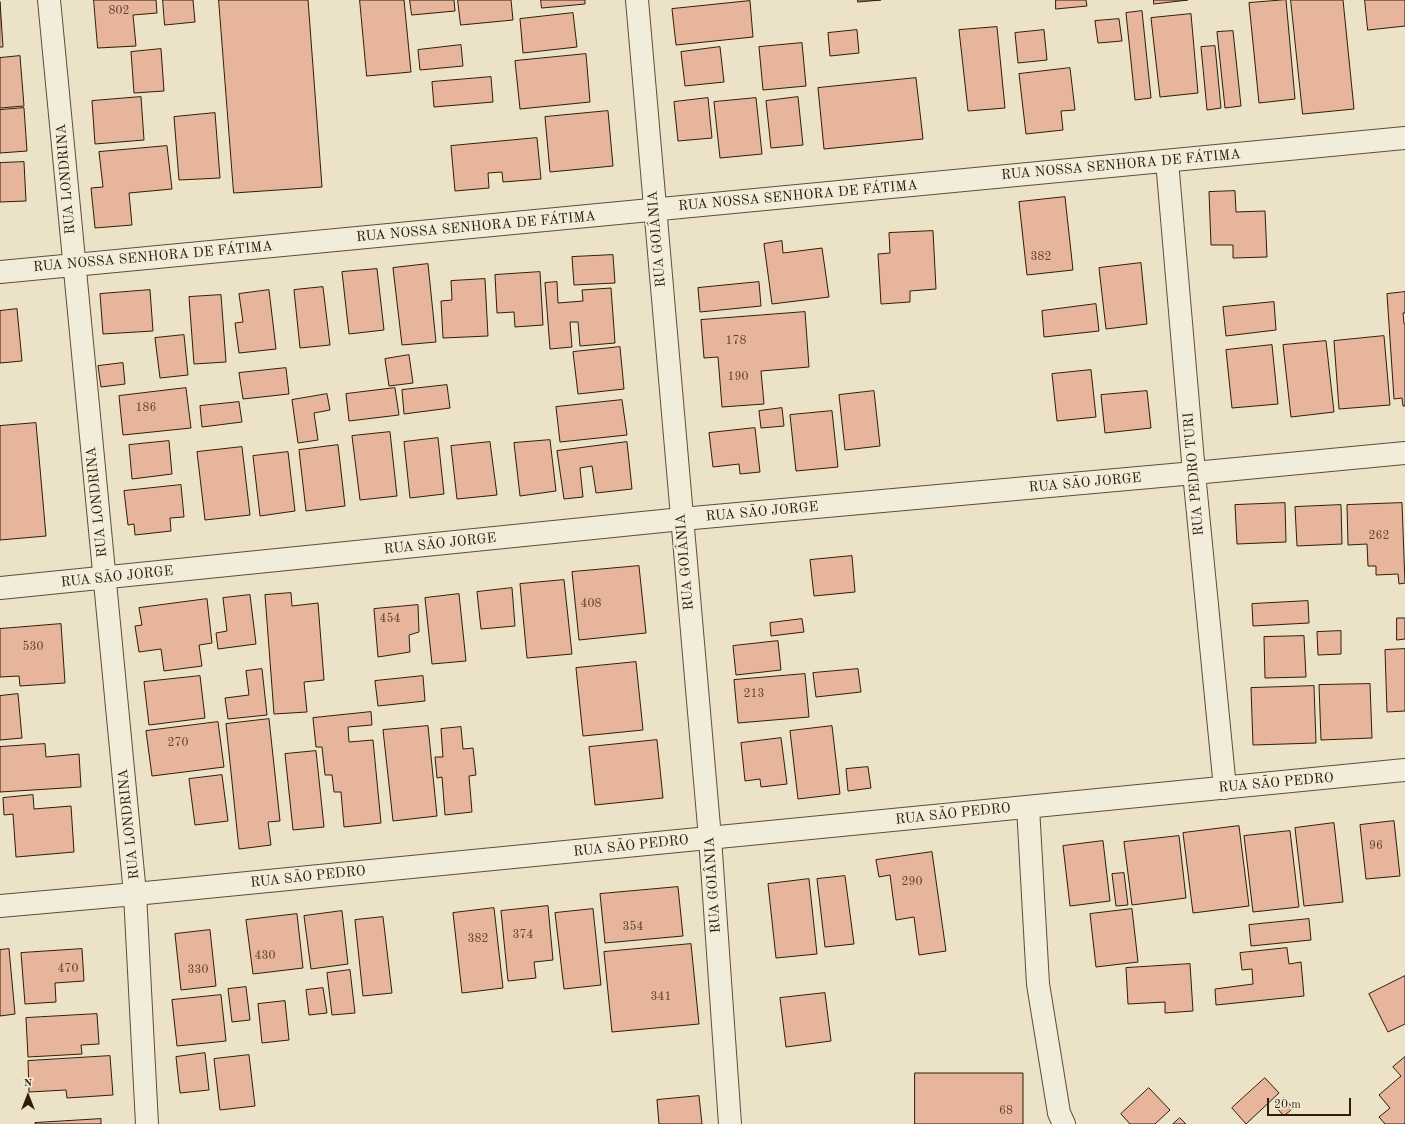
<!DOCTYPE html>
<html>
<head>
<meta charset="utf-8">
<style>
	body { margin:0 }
	#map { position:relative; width:1405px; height:1124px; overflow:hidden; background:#ebe2c8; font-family:"Old Standard TT",serif }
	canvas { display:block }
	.north { position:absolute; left:8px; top:1076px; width:40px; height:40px; -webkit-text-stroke:3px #f2ecdb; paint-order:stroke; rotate:0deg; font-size:11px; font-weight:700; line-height:16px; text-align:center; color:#301d04 }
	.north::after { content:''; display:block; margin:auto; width:14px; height:18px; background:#301d04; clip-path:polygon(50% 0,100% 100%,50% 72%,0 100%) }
	.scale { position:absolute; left:1267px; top:1098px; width:84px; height:18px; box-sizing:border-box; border:2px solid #301d04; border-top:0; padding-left:5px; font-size:12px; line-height:14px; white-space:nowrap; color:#301d04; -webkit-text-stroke:3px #f2ecdb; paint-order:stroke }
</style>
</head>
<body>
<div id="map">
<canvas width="1405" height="1124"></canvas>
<div class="north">N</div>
<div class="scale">20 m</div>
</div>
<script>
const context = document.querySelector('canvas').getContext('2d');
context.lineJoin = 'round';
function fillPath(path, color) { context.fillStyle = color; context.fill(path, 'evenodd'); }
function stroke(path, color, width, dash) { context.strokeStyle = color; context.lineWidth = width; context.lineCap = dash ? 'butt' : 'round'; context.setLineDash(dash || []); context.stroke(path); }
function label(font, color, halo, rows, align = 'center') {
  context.font = font + ' "Old Standard TT",serif'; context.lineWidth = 3; context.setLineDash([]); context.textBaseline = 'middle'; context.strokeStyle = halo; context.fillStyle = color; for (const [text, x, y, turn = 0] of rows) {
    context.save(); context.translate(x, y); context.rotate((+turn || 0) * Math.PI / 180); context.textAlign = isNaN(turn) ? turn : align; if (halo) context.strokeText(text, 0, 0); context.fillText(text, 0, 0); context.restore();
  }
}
const building = new Path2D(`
	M94,0h62l1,13 -24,2 3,31 -38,2z
	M163,0h30l2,22 -30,3z
	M219,0h89l14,187 -88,6z
	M360,0h44l7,72 -44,4z
	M410,0h44l1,11 -43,4z
	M458,0h53l2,20 -52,5z
	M541,0h44v4l-43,4z
	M858,0h23l-23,2z
	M1056,0h30l1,6 -31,3z
	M1154,0h34l-34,4z
	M1286,0l9,99 -36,4 -10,-100z
	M1291,0h52l11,109 -51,5z
	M1365,0h40v26l-37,4z
	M750,1l3,36 -77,8 -4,-36z
	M0,2l3,45h-3z
	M1142,11l9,87 -16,2 -9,-87z
	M573,13l4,34 -54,6 -3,-34z
	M1191,14l7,79 -38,4 -9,-79z
	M1119,19l3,22 -24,2 -3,-22z
	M997,27l8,81 -37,3 -9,-81z
	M857,30l2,23 -29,3 -2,-23z
	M1044,30l3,30 -29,3 -3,-30z
	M1233,31l8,75 -16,2 -8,-76z
	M802,43l4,43 -43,4 -4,-43z
	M461,45l2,21 -43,4 -2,-20z
	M1215,46l6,62 -14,2 -6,-63z
	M720,47l4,35 -39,4 -4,-34z
	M161,49l3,42 -30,2 -3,-41z
	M586,54l4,48 -70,7 -5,-48z
	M20,56l4,50 -24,2v-50z
	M1070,68l5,42 -14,1 2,19 -37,4 -7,-60z
	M491,77l2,25 -59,5 -2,-25z
	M916,78l7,61 -99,10 -6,-61z
	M141,97l3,43 -49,4 -3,-43z
	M798,97l5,48 -32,3 -5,-47z
	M708,98l4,40 -34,3 -4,-39z
	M756,98l6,56 -42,4 -6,-56z
	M24,108l3,43 -27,2v-43z
	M608,111l5,55 -63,6 -5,-55z
	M215,113l5,65 -41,2 -5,-63z
	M537,138l4,41 -38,3 -1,-10 -14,1 1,15 -34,3 -4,-45z
	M167,146l5,43 -43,4 3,32 -37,3 -4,-40 12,-1 -4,-35z
	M24,162l2,39 -26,1v-39z
	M1235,191l1,21 29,-1 2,46 -34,1v-13h-22l-2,-53z
	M1065,197l8,73 -46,5 -8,-73z
	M933,231l3,58 -26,2v11l-29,2 -3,-50 12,-1 -1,-20z
	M782,241l1,12 39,-5 7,49 -57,7 -8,-60z
	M613,255l2,28 -41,2 -2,-28z
	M1141,263l6,61 -41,5 -7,-61z
	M428,264l8,78 -34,3 -9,-77z
	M377,269l7,61 -35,4 -7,-62z
	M540,272l3,53 -28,2 -1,-15 -17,1 -2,-38z
	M485,279l3,57 -45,2 -2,-37 11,-1 -1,-19z
	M557,282l1,21 25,-2 -1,-11 29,-2 4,55 -35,3 -2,-24h-8l2,25 -22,2 -5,-66z
	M759,282l2,24 -61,6 -2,-24z
	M323,287l7,58 -30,3 -6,-58z
	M150,290l3,41 -50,3 -3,-40z
	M269,290l7,59 -37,4 -4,-30 8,-1 -4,-28z
	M1405,292v21h-2l1,11h1v82h-2l-1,-8 -8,1 -7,-105z
	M221,295l5,67 -32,2 -5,-67z
	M1274,302l2,28 -50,6 -3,-29z
	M1096,304l3,27 -55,6 -2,-26z
	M17,309l5,52 -22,2v-52z
	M805,312l4,55 -48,4 3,33 -42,3 -4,-50 -14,1 -3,-38z
	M184,335l4,40 -28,3 -5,-40z
	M1384,336l6,69 -51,4 -5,-68z
	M1326,341l8,71 -43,5 -8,-72z
	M1272,345l6,59 -46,4 -6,-58z
	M620,347l4,42 -46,5 -5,-42z
	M409,355l4,28 -24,3 -4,-27z
	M123,363l2,21 -24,3 -3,-21z
	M286,368l3,26 -46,5 -4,-26z
	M1091,370l5,47 -39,4 -5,-47z
	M447,385l3,23 -46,6 -2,-24z
	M186,388l5,40 -68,7 -4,-39z
	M395,388l4,27 -50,6 -3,-27z
	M874,391l6,55 -35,4 -6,-55z
	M1147,391l4,37 -46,5 -4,-38z
	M327,394l3,16 -16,3 4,27 -20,3 -6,-43z
	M622,400l5,35 -67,7 -4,-35z
	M239,402l3,20 -40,5 -2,-21z
	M782,408l2,18 -23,2 -2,-17z
	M832,411l6,56 -42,4 -6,-56z
	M36,423l10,113 -46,4v-114z
	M755,428l5,44 -20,2 -1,-10 -26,3 -4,-34z
	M390,432l7,64 -37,4 -8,-64z
	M438,438l6,56 -34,4 -6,-56z
	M550,440l6,51 -36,5 -6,-53z
	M169,441l3,33 -40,5 -3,-34z
	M490,442l7,53 -40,4 -6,-53z
	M627,442l5,47 -36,4 -4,-27 -12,2 3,29 -19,2 -7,-48z
	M338,445l7,61 -39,5 -7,-61z
	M242,447l8,68 -45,5 -8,-68z
	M288,452l7,59 -35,5 -7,-60z
	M181,485l3,32 -14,1 1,13 -36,4 -1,-11 -6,1 -4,-34z
	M1285,503l1,39 -49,2 -2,-39z
	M1402,503l3,80 -6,1 -1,-10 -22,1v-9h-8l-1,-22 -19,1 -1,-40z
	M1341,505l1,39 -45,2 -2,-39z
	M852,556l3,36 -41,4 -4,-36z
	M639,566l7,67 -67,7 -7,-68z
	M564,580l8,74 -45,4 -7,-74z
	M512,588l3,38 -34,3 -4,-37z
	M291,593l1,13 26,-3 6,77 -20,2 3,30 -33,2 -9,-119z
	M459,594l7,67 -34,3 -7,-66z
	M250,595l6,49 -38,5 -2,-16 11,-2 -4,-33z
	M207,599l5,44 -13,2 3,21 -38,5 -3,-22 -22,3 -4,-26 7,-1 -3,-17z
	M1308,601l1,22 -56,3 -1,-22z
	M418,605l1,27 -10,3 1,17 -32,5 -4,-48z
	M1397,618h8v21l-8,1z
	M802,619l2,13 -33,4 -1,-13z
	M61,624l4,59 -45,3 -1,-10 -19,1v-48z
	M1341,631v23l-23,1 -1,-23z
	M1304,636l2,41 -41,1 -1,-41z
	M778,641l3,29 -45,5 -3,-29z
	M1405,649v62l-18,1 -2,-62z
	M636,662l7,68 -60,6 -7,-68z
	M262,669l5,46 -39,4 -3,-21 24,-3 -3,-24z
	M858,669l3,23 -45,5 -3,-24z
	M805,674l4,43 -71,6 -4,-43z
	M200,676l5,42 -56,7 -5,-43z
	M423,676l2,25 -47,5 -3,-25z
	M1370,684l2,54 -51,2 -2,-55z
	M1314,686l2,57 -63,2 -2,-57z
	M18,694l4,44 -22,2v-44z
	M371,712l1,13 -24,2 1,15 24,-2 8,83 -37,4 -3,-35h-7l-2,-17h-7l-3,-28h-6l-3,-29z
	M269,719l11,102 -12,1 3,23 -32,4 -13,-125z
	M218,722l6,45 -72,9 -6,-45z
	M428,726l9,90 -44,5 -10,-91z
	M832,726l8,68 -42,5 -8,-68z
	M461,727l2,22 10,-1 3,27 -7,1 3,36 -27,3 -3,-38 -5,1 -2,-21h8l-2,-28z
	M781,738l6,46 -26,3 -1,-8 -15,2 -4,-38z
	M657,740l6,58 -68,7 -6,-58z
	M45,744l1,13 33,-3 2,33 -81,5v-45z
	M316,751l8,76 -31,3 -8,-76z
	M868,767l3,21 -23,3 -2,-22z
	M222,775l6,46 -33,4 -6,-46z
	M33,795l1,14 37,-3 3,46 -58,5 -3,-43 -9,1 -1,-17z
	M1394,821l6,55 -34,3 -6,-54z
	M1334,823l9,79 -39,4 -9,-78z
	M1239,826l10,80 -56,7 -10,-80z
	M1290,831l9,76 -46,5 -9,-76z
	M1179,836l7,62 -54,7 -8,-63z
	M1103,841l7,60 -40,5 -7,-60z
	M932,852l14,99 -27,4 -5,-38 -18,3 -6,-45 -11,2 -3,-17z
	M1124,873l4,32 -12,1 -4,-32z
	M845,876l9,68 -29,3 -8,-68z
	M809,879l8,75 -41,4 -8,-74z
	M678,887l5,49 -78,7 -5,-49z
	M548,906l5,54 -19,2 2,16 -28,3 -7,-70z
	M494,908l9,80 -41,5 -9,-80z
	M593,909l8,76 -37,4 -9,-76z
	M1132,909l6,53 -42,5 -6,-53z
	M342,911l6,53 -37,5 -7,-53z
	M297,914l6,54 -50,6 -7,-54z
	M383,917l9,76 -29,3 -8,-76z
	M1309,919l2,21 -60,6 -2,-21z
	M210,930l6,56 -35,4 -6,-56z
	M691,944l8,80 -87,8 -8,-80z
	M1287,948l2,16 12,-2 3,34 -88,9 -1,-16 38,-5 -1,-15 -10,1 -2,-17z
	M9,949l6,65 -15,2v-66z
	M82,949l2,32 -29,2 1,19 -31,2 -4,-51z
	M1190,964l3,47 -28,2v-11l-37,2 -2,-36z
	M350,970l5,43 -23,2 -5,-42z
	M1405,976v48l-17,8 -19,-38z
	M246,987l4,33 -18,2 -4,-33z
	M323,988l4,25 -18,2 -3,-25z
	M825,993l6,48 -45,6 -6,-49z
	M221,995l5,46 -49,5 -5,-46z
	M285,1001l4,39 -27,3 -4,-39z
	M97,1014l2,30 -18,1 1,9 -54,3 -2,-39z
	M205,1053l4,37 -29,3 -4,-36z
	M249,1055l6,51 -35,4 -6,-51z
	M110,1056l3,39 -46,3 -1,-8 -37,2 -1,-31z
	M1405,1057v66l-1,1h-19l-6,-7 11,-9 -11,-13 22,-19 -8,-9z
	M915,1073h108v51h-108z
	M1265,1078l14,15 -33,31 -14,-16z
	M1149,1088l21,22 -15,14h-25l-9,-10z
	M699,1096l3,28h-43l-2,-24z
	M1284,1098l9,10 -9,8 -9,-10z
	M1180,1118l6,6h-13z
	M101,1119v5h-66v-1z`);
const minor = new Path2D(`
	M49,0l86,894 12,230
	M1167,161l27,312 31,315
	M0,272l1405,-134
	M0,588l682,-69 512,-46 211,-20
	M1028,807l10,177 21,129 5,11
	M0,906l135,-12 1270,-124`);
const tertiary = new Path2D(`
	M637,0l73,838 20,286`);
const numberNames = [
	["802",119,11],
	["382",1041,257],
	["178",736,341],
	["190",738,377],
	["186",146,408],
	["262",1379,536],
	["408",591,604],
	["454",390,619],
	["530",33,647],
	["213",754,694],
	["270",178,743],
	["96",1376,846],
	["290",912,882],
	["354",633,927],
	["374",523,935],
	["382",478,939],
	["430",265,956],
	["470",68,969],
	["330",198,970],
	["341",661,997],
	["68",1006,1111]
];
const streetNames = [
	["RUA NOSSA SENHORA DE FÁTIMA",1121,165,-5],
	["RUA LONDRINA",66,179,-95],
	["RUA NOSSA SENHORA DE FÁTIMA",798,196,-5],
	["RUA NOSSA SENHORA DE FÁTIMA",476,227,-5],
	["RUA GOIÂNIA",657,239,-95],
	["RUA NOSSA SENHORA DE FÁTIMA",153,257,-5],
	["RUA PEDRO TURI",1194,474,-95],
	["RUA SÃO JORGE",1085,483,-5],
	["RUA LONDRINA",97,502,-96],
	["RUA SÃO JORGE",762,512,-5],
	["RUA SÃO JORGE",440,544,-6],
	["RUA GOIÂNIA",685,562,-95],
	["RUA SÃO JORGE",117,577,-6],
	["RUA SÃO PEDRO",1276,783,-5],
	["RUA SÃO PEDRO",953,814,-6],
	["RUA LONDRINA",129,824,-96],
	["RUA SÃO PEDRO",631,846,-6],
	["RUA SÃO PEDRO",308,877,-6],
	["RUA GOIÂNIA",713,885,-94]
];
fillPath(building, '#e7b49c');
stroke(building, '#301d04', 1);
stroke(minor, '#5f4e35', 24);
stroke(tertiary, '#5f4e35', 24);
stroke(minor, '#f2ecdb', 22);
stroke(tertiary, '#f2ecdb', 22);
label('12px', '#5e432a', null, numberNames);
label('14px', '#301d04', '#f2ecdb', streetNames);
</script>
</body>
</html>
